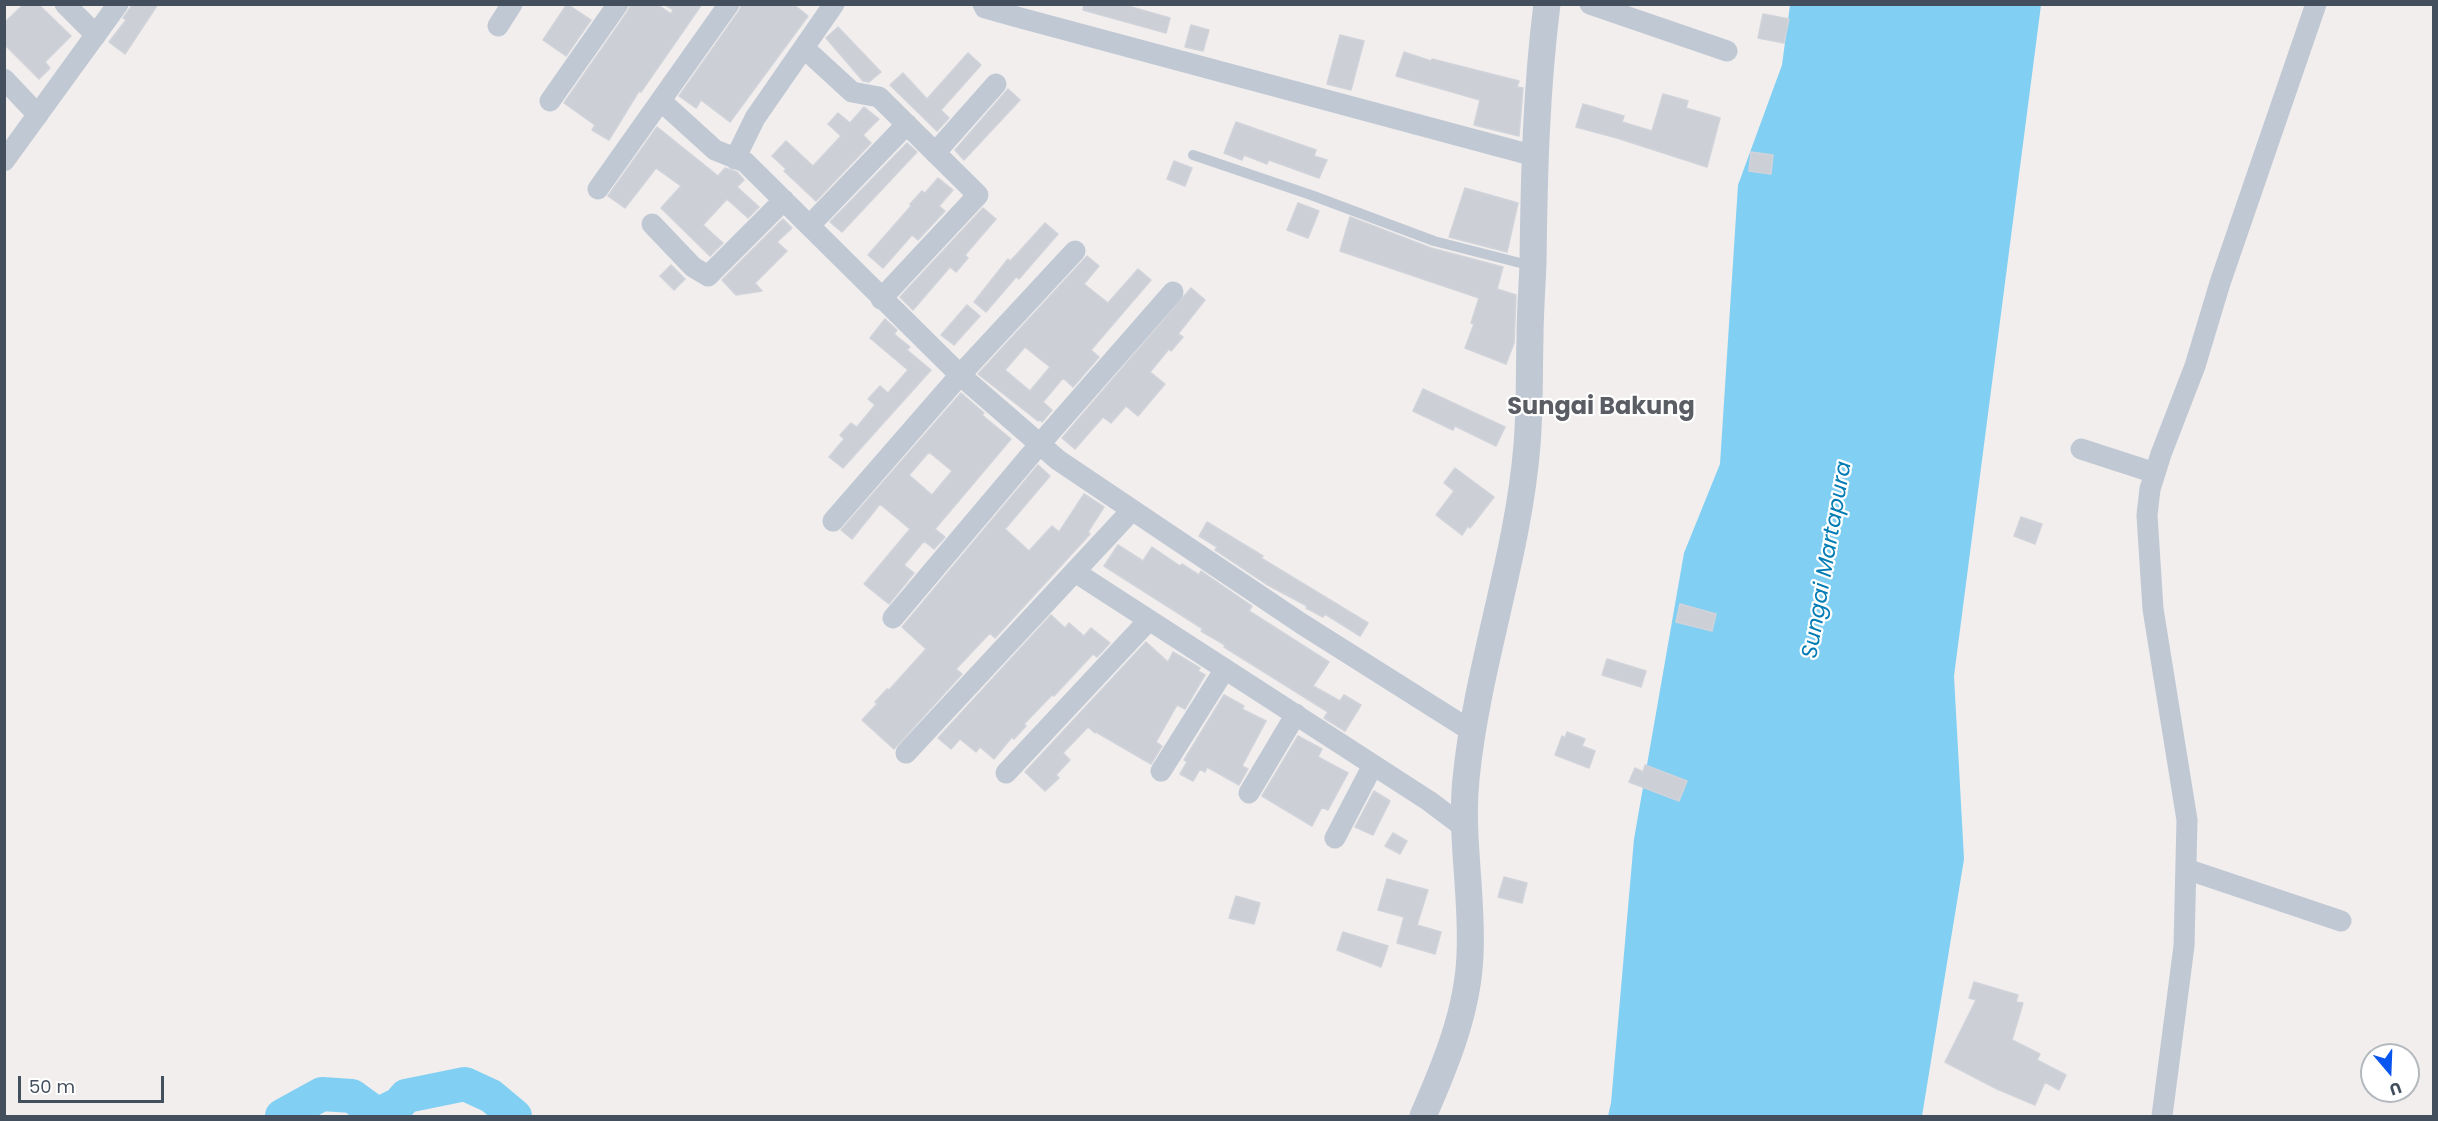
<!DOCTYPE html>
<html>
<head>
<meta charset="utf-8">
<style>
	body { margin:0 }
	#map { position:relative; width:2438px; height:1121px; overflow:hidden; background:#f1eeed; font-family:Poppins,sans-serif }
	canvas { display:block }
	.frame { position:absolute; inset:0; border:6px solid #444f5d; pointer-events:none }
	.north { position:absolute; left:2360px; top:1043px; width:60px; height:60px; box-sizing:border-box; background:#fff; border:2px solid #b4b9be; border-radius:50%; rotate:161deg; font-size:16px; font-weight:700; line-height:24px; text-align:center; color:#444f5d }
	.north::after { content:''; display:block; margin:auto; width:21px; height:27px; background:#0955ef; clip-path:polygon(50% 0,100% 100%,50% 72%,0 100%) }
	.scale { position:absolute; left:18px; top:1076px; width:146px; height:27px; box-sizing:border-box; border:3px solid #444f5d; border-top:0; padding-left:8px; font-size:18px; line-height:21px; white-space:nowrap; color:#444f5d; -webkit-text-stroke:4px #fff; paint-order:stroke }
</style>
</head>
<body>
<div id="map">
<canvas width="2438" height="1121"></canvas>
<div class="frame"></div>
<div class="north">U</div>
<div class="scale">50 m</div>
</div>
<script>
const context = document.querySelector('canvas').getContext('2d');
context.lineJoin = 'round';
function fillPath(path, color) { context.fillStyle = color; context.fill(path, 'evenodd'); }
function stroke(path, color, width, dash) { context.strokeStyle = color; context.lineWidth = width; context.lineCap = dash ? 'butt' : 'round'; context.setLineDash(dash || []); context.stroke(path); }
function label(font, color, halo, rows, align = 'center') {
  context.font = font + ' Poppins,sans-serif'; context.lineWidth = 4.5; context.setLineDash([]); context.textBaseline = 'middle'; context.strokeStyle = halo; context.fillStyle = color; for (const [text, x, y, turn = 0] of rows) {
    context.save(); context.translate(x, y); context.rotate((+turn || 0) * Math.PI / 180); context.textAlign = isNaN(turn) ? turn : align; if (halo) context.strokeText(text, 0, 0); context.fillText(text, 0, 0); context.restore();
  }
}
const water = new Path2D(`
	M1790,5h251l-87,671 10,183 -42,257h-314l3,-13 23,-264 50,-286 36,-89 18,-279 44,-120z`);
const river = new Path2D(`
	M282,1116l40,-22 30,2 22,16 11,-1 14,-7 7,-8 59,-12 26,12 24,20`);
const building = new Path2D(`
	M24,4h14l33,32 -26,26 5,6 -11,11 -35,-35v-21z
	M133,4h25l-33,50 -16,-12 17,-22 -3,-2z
	M567,4l24,16 -25,36 -23,-16z
	M631,4h26l14,10 2,-4 -9,-6h38l-61,88 -2,-1 -30,49 -17,-10 3,-5 -31,-22 64,-92z
	M742,4h51l15,12 -78,106 -29,-22 -5,8 -17,-12 60,-85z
	M1084,4h37l49,14 -4,15 -83,-23z
	M1763,14l26,5 -5,24 -26,-5z
	M1191,25l18,5 -6,21 -18,-4z
	M838,27l43,45 -12,10 -6,-1 -37,-43z
	M1340,35l24,6 -13,49 -24,-6z
	M1404,52l27,9 1,-2 87,22 -2,6 6,1 -4,48 -45,-11 6,-25 -84,-24z
	M968,53l13,12 -40,45 8,8 -12,13 -47,-46 13,-12 24,26z
	M1008,89l12,11 -56,60 -9,-10z
	M1663,94l25,7 -2,7 34,10 -13,49 -90,-29 -41,-11 7,-23 41,12 -2,6 30,9z
	M864,107l15,12 -16,16 8,8 -55,58 -32,-30 2,-2 -14,-13 14,-15 27,25 28,-30 -13,-12 10,-11 12,10z
	M1236,122l80,28 -2,6 13,4 -8,18 -50,-18 -2,4 -23,-9 -2,5 -18,-7z
	M657,127l61,49 7,-8 12,4 7,8 -7,7 22,20 -11,11 -21,-19 -24,26 20,18 -13,13 -49,-48 20,-22 -25,-18 -31,40 -17,-12z
	M907,143l10,9 -75,80 -12,-10z
	M1751,152l22,3 -2,19 -22,-3z
	M1174,161l18,7 -7,18 -18,-7z
	M938,178l15,12 -14,16 6,5 -27,29 -6,-5 -29,33 -15,-13 43,-49 -1,-2 12,-13 3,2z
	M1465,188l53,15 -11,49 -58,-15z
	M1298,203l21,8 -11,27 -21,-8z
	M983,208l13,11 -31,36 3,3 -12,14 -6,-5 -37,43 -13,-13z
	M1350,217l81,31 72,19 -6,22 19,6 -2,48 -8,21 -41,-16 9,-24 -3,-1 8,-25 -139,-47z
	M783,219l9,9 -15,14 10,9 -32,32 7,8 -26,4 -14,-15z
	M1045,223l13,11 -39,45 -3,-2 -30,35 -12,-10 34,-43 2,2 6,-6z
	M1087,256l12,10 -15,18 24,19 30,-34 13,11 -60,70 8,7 -26,30 -10,-9 -20,24 9,8 -10,12 -2,-2 -2,1 -60,-47zM1025,347l25,20 -20,24 -25,-21z
	M671,265l14,14 -11,11 -14,-14z
	M1191,288l14,12 -27,34 5,3 -12,14 -2,-2 -19,23 15,12 -27,32 -12,-10 -15,17 -8,-6 -28,32 -13,-11z
	M967,305l13,11 -26,29 -13,-10z
	M885,319l12,11 -3,4 16,13 -3,3 24,20 -88,98 -14,-11 15,-18 -4,-4 11,-12 6,4 18,-22 -7,-6 12,-13 8,7 20,-23 -38,-32z
	M1423,389l82,38 -9,19 -41,-20 -2,4 -40,-19z
	M961,393l23,20 -2,2 29,24 -76,90 10,8 -11,12 -10,-8 -20,24 10,8 -25,31 -25,-20 46,-55 -30,-25 -28,35 -11,-9zM929,452l23,19 -20,24 -23,-20z
	M1038,465l12,11 -45,53 24,22 23,-25 7,6 25,-38 20,13 -16,25 2,2 -95,104 -5,-5 -34,36 6,5 -68,75 -32,-29 15,-16 -2,-2 12,-13 2,1 37,-41 -24,-22z
	M1455,468l39,29 -24,31 -2,-2 -6,9 -26,-20 18,-24 -10,-8z
	M2021,517l21,7 -7,20 -21,-8z
	M1207,522l56,34 -2,2 107,65 -8,13 -35,-22 -2,3 -17,-9 1,-2 -41,-22 -51,-34 2,-3 -18,-11z
	M1118,545l25,16 9,-14 28,19 2,-2 17,11 2,-4 51,35 -3,5 80,51 -16,24 27,15 4,-6 17,10 -16,26 -21,-13 4,-6 -104,-65 1,-2 -24,-14 2,-2 -99,-63z
	M1680,604l36,10 -4,17 -36,-9z
	M1051,615l14,13 4,-5 15,13 7,-8 19,15 -13,14 -4,-3 -39,42 -2,-1 -28,29 2,2 -12,13 -2,-2 -18,22 -14,-12 -4,5 -16,-13 -9,10 -13,-11z
	M1146,642l22,20 5,-10 27,16 -2,3 7,4 -20,34 -8,-4 -21,37 6,4 -11,18 -55,-32 -1,1 -7,-6 -25,26 7,7 -14,15 3,3 -14,13 -20,-19z
	M1607,659l39,12 -5,16 -39,-12z
	M1224,695l20,11 -2,3 24,12 -24,45 6,3 -9,16 -32,-18 -2,5 -5,-3 -7,12 -13,-7 7,-12 -3,-2z
	M1567,732l18,7 -3,7 13,5 -6,17 -34,-13 7,-19 3,2z
	M1298,736l24,13 -4,8 30,16 -20,37 -6,-3 -10,19 -50,-30z
	M1645,765l42,16 -8,20 -50,-19 6,-14 8,4z
	M1374,791l16,10 -17,34 -18,-8z
	M1393,833l14,8 -7,13 -15,-8z
	M1504,877l23,6 -5,20 -24,-6z
	M1387,879l41,11 -11,35 24,7 -6,22 -38,-11 7,-26 -26,-7z
	M1236,896l24,7 -6,21 -25,-6z
	M1343,932l45,14 -7,21 -44,-17z
	M1974,982l44,13 -2,7 7,1 -11,37 28,14 -3,6 29,15 -7,15 -14,-8 -10,23 -38,-16 -52,-27 31,-62 -7,-2z`);
const service = new Path2D(`
	M1193,155l118,40 123,46 98,25`);
const minor = new Path2D(`
	M65,4l31,31
	M983,4l2,4 32,9 518,139
	M1590,4l137,47
	M498,26l14,-22
	M804,48l48,44 27,5 99,98 -97,104
	M4,79l34,36
	M550,101l68,-97
	M661,101l54,49 30,12 215,213 98,85 244,164 171,108
	M935,153l61,-69
	M735,159l20,-41 79,-114
	M4,161l114,-157
	M598,189l131,-185
	M652,224l41,43 15,9 76,-76
	M810,225l97,-101
	M2081,449l74,24
	M833,521l127,-146 115,-124
	M1075,572l354,229 36,27
	M893,618l146,-173 134,-153
	M906,753l226,-243
	M1161,771l64,-102
	M1006,773l143,-153
	M1249,793l47,-79
	M1335,838l38,-73
	M2186,869l155,52
	M2162,1116l22,-170 3,-126 -34,-211 -6,-94 3,-26 11,-35 34,-88 25,-83 96,-279`);
const tertiary = new Path2D(`
	M1423,1116c22,-50 45,-105 47,-161 3,-59 -10,-118 -4,-176 11,-113 52,-221 61,-334 3,-36 2,-71 3,-107 0,-25 2,-49 3,-74 1,-87 3,-173 14,-260`);
const waterNames = [
	["Sungai Martapura",1828,560,-80]
];
const quarterNames = [
	["Sungai Bakung",1601,408]
];
fillPath(water, '#81cff3');
stroke(river, '#81cff3', 34);
fillPath(building, '#cccfd6');
stroke(building, '#d1d3da', 1.5);
stroke(service, '#c0c8d4', 10);
stroke(minor, '#c0c8d4', 21);
stroke(tertiary, '#c0c8d4', 27);
label('italic 22px', '#007bb4', '#fff', waterNames);
label('bold 24px', '#5a5d63', '#fff', quarterNames);
</script>
</body>
</html>
